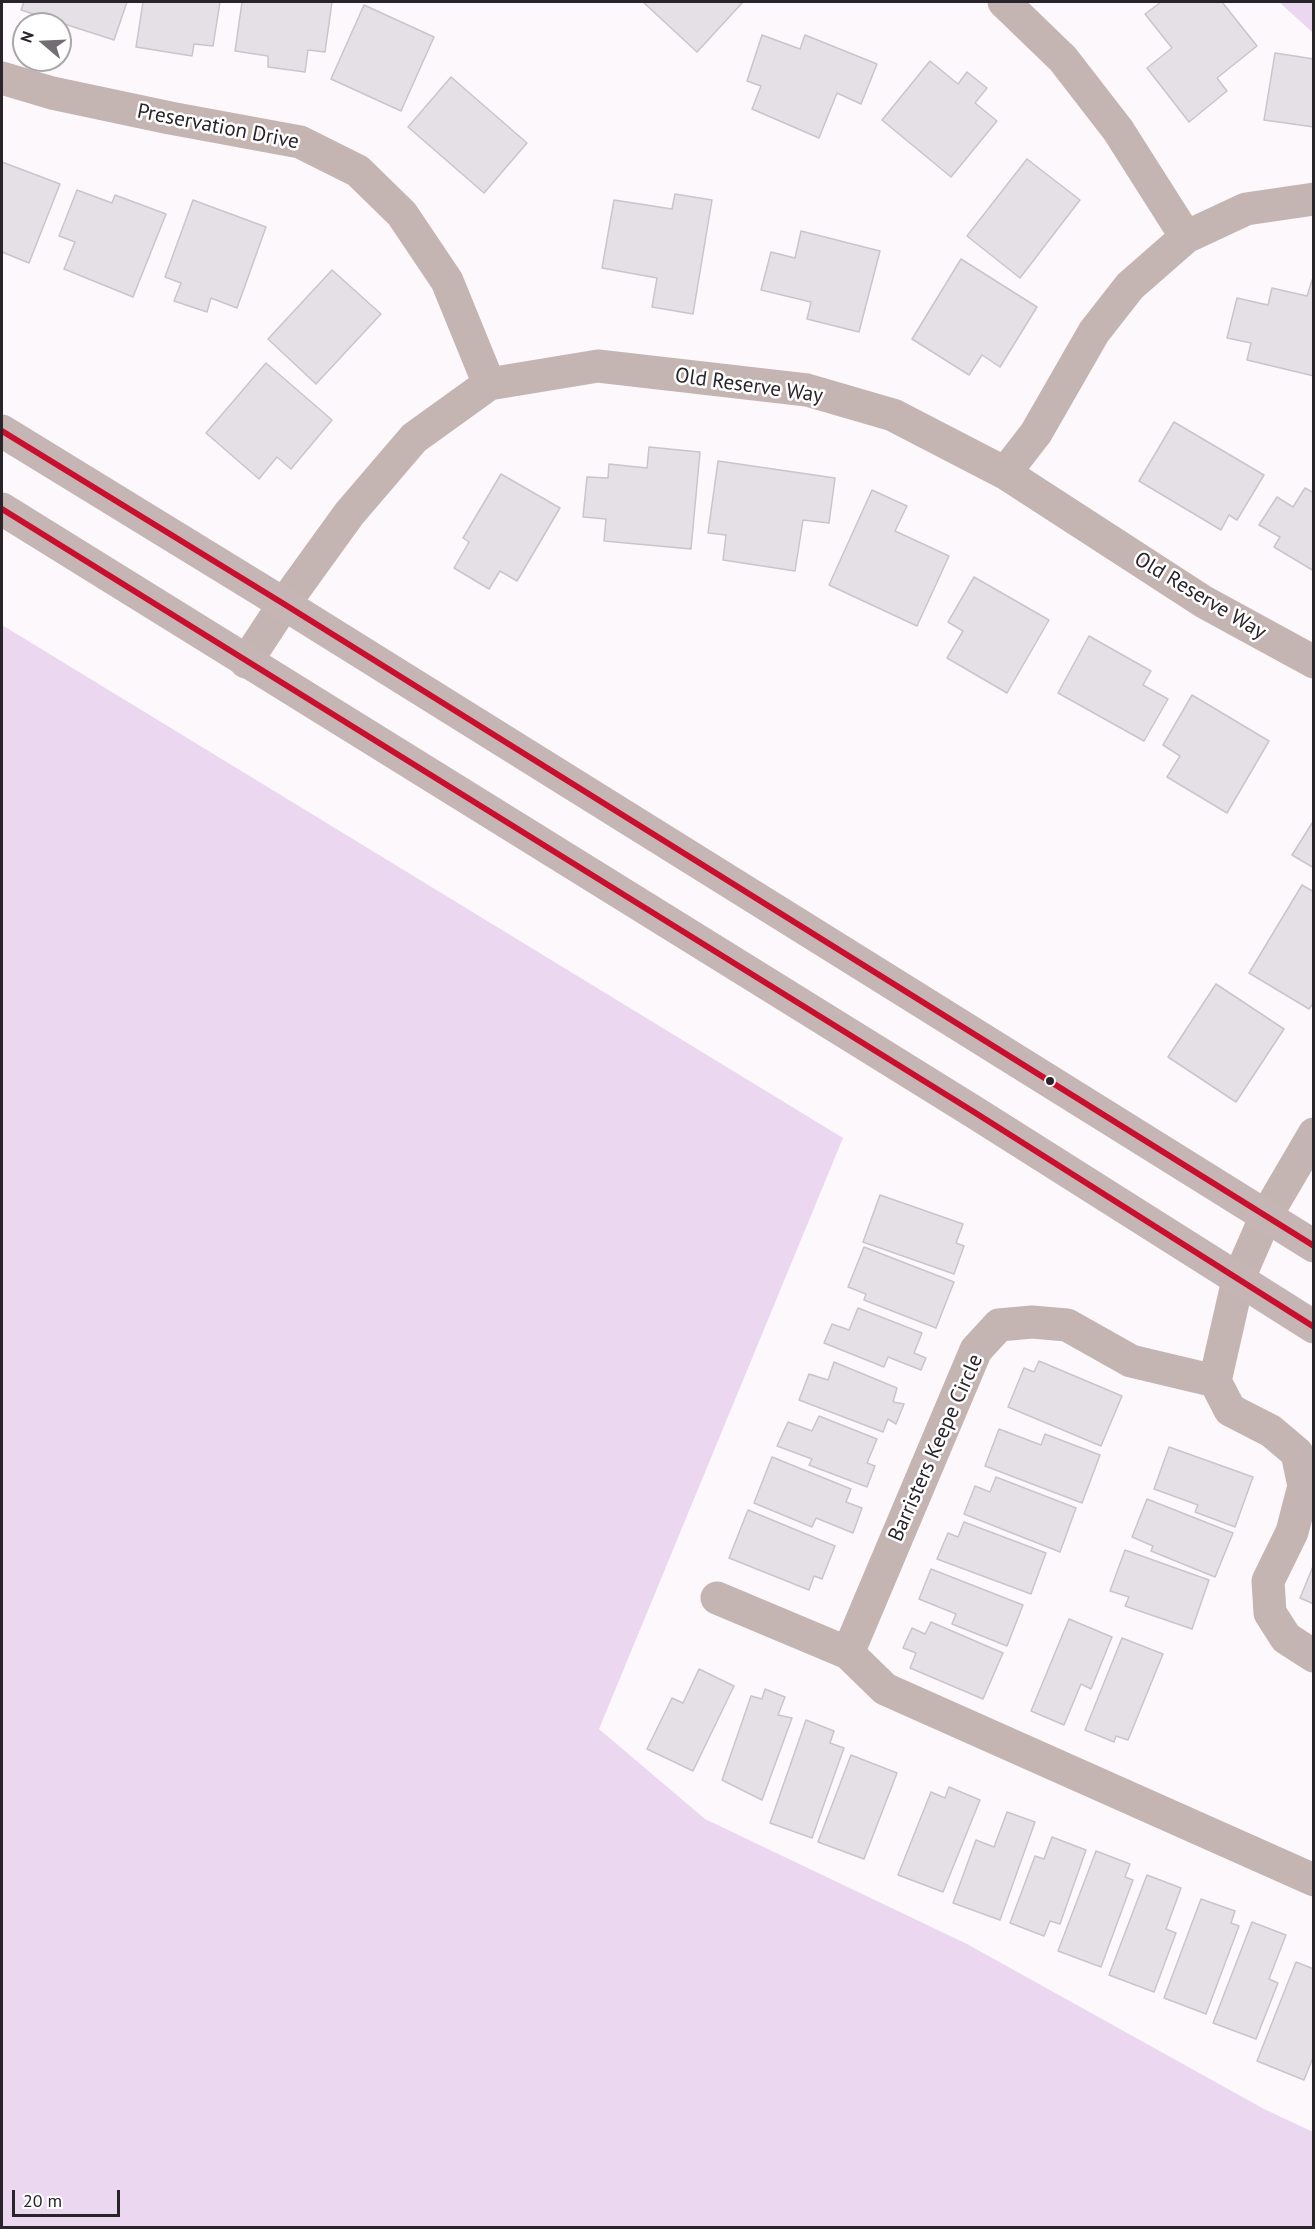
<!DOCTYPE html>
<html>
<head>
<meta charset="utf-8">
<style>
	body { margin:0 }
	#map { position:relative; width:1315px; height:2229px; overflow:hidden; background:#fcf8fc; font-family:"PT Sans",sans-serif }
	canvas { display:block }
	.frame { position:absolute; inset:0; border:3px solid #29232a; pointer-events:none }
	.north { position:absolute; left:12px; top:12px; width:60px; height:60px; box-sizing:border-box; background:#fff; border:2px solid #a9a7aa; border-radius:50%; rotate:289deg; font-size:16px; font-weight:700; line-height:24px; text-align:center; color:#29232a }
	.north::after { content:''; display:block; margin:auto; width:21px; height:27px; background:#736e74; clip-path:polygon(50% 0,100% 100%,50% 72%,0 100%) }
	.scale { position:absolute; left:12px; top:2190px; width:108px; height:27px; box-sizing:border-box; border:3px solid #29232a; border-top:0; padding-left:8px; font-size:18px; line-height:21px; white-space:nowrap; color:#29232a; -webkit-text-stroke:4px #fff; paint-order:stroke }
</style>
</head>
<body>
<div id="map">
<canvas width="1315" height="2229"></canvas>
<div class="frame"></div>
<div class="north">N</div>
<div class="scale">20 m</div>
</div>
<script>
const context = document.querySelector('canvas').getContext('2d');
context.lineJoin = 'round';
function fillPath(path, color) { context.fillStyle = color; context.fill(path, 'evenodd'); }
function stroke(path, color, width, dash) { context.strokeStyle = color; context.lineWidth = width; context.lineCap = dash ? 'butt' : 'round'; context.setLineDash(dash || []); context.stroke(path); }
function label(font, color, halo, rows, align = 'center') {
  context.font = font + ' "PT Sans",sans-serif'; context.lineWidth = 5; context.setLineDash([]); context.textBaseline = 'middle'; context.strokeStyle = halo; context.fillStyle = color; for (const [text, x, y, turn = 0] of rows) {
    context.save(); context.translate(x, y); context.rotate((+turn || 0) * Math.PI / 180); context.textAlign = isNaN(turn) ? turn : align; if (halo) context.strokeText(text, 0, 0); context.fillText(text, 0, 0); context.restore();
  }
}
const green = new Path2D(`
	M1279,2h34v30h-1z
	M2,625l841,513 -244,591 106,90 262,125 297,165 49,23v95h-1311z`);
const building = new Path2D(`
	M24,2h103l-13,38 -93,-30z
	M143,2h77l-7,44 -19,-2 -2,12 -56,-9z
	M242,2h90l-7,50 -17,-2 -3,22 -37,-5v-11l-33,-5z
	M643,2h100l-46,50z
	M1161,2h61l35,44 -40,32 10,13 -38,31 -42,-54 25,-20 -27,-34z
	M364,5l70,32 -33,74 -70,-32z
	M762,35l38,14 5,-14 72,29 -16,40 -24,-11 -18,45 -67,-29 9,-23 -14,-5z
	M1275,53l39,6v68l-50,-7z
	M930,61l28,23 9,-12 20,16 -12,15 22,18 -46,56 -69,-57z
	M451,77l76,66 -43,50 -76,-66z
	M1027,159l53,41 -60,78 -53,-42z
	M2,162l58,22 -31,79 -27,-11z
	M77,190l35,13 3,-8 51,19 -33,83 -69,-28 11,-27 -16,-6z
	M675,194l37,6 -19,114 -41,-7 5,-29 -55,-10 12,-68 58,9z
	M193,200l73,27 -29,81 -26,-10 -4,14 -33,-11 7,-18 -16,-6z
	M801,231l79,20 -21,81 -52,-13 4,-17 -50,-12 10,-38 24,6z
	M961,259l76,48 -37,60 -18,-12 -13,20 -57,-36z
	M332,270l49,44 -65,70 -48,-45z
	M1312,280l2,1v95l-67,-16 4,-17 -24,-5 10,-40 31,7 4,-17 35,8z
	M266,363l66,57 -41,49 -14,-12 -18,22 -53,-46z
	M1174,422l90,53 -27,45 -8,-5 -8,15 -82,-49z
	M649,447l51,5 -9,97 -87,-8 2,-22 -23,-2 4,-40 21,1 1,-14 38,4z
	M718,461l117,17 -6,45 -26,-3 -8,51 -72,-11 3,-25 -18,-2z
	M501,474l59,34 -43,73 -17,-10 -11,18 -35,-21 15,-26 -6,-4z
	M1305,488l9,5v78l-40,-24 6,-10 -21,-12 18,-28 16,10z
	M872,490l35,16 -12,25 54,25 -32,70 -88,-41z
	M974,577l75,43 -42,73 -60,-35 16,-27 -15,-9z
	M1089,636l62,35 -8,14 25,14 -24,42 -86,-48z
	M1192,695l77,46 -42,72 -60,-36 13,-21 -17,-11z
	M1314,820v48l-22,-13z
	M1302,885l12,7v110l-5,7 -60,-36z
	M1216,984l68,45 -48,73 -68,-45z
	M880,1195l83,29 -7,19 8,3 -10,28 -91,-32z
	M864,1247l90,35 -18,46 -72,-28 2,-6 -18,-7z
	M858,1308l64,25 -8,20 12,5 -5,12 -33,-13 -4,10 -60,-24 8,-19 17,6z
	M1039,1361l83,35 -21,50 -93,-39 16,-39 10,4z
	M834,1362l63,26 -4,14 11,2 -8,20 -8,-5 -5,13 -84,-32 10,-26 19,6z
	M819,1416l58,23 -10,24 8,3 -8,21 -58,-22 3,-6 -35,-13 11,-24 24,9z
	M999,1429l42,16 4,-11 55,21 -18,48 -97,-37z
	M1169,1447l84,30 -18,50 -40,-15 3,-7 -44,-16z
	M772,1457l79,32 -5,13 16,6 -9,25 -37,-15 -4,9 -58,-24z
	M996,1477l80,31 -16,44 -96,-38 11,-28 15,6z
	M1147,1499l86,34 -18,44 -64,-26 2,-5 -21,-9z
	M748,1510l87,36 -13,33 -8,-3 -5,14 -80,-32z
	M964,1522l82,31 -15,41 -94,-35 11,-26 10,4z
	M1125,1550l84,30 -17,49 -67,-23 4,-9 -19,-6z
	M1314,1564v40l-14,-6z
	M931,1569l92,36 -16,41 -55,-22 4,-10 -37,-15z
	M1069,1619l43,18 -21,52 -10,-5 -17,41 -33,-14z
	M931,1622l72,31 -20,46 -73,-31 6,-15 -13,-5 9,-20 13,6z
	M1122,1638l41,16 -35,86 -12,-4 -2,6 -29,-12z
	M699,1669l35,17 -41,85 -46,-22 25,-51 11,5z
	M765,1689l20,8 -7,18 14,3 -30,82 -40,-20 29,-84 11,3z
	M806,1720l28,11 -4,12 14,5 -32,90 -42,-15z
	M851,1755l46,18 -33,86 -46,-17z
	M949,1787l31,13 -37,92 -45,-17 33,-83 14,6z
	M1007,1812l28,10 -35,98 -47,-17 23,-63 18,7z
	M1052,1837l34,13 -26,74 -10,-3 -6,15 -34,-13 25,-67 9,3z
	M1096,1851l34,13 -5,13 8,3 -32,87 -43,-16z
	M1147,1875l34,13 -15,41 10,4 -22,59 -45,-17z
	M1201,1899l34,12 -4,12 8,3 -33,88 -42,-16z
	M1252,1922l34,13 -17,44 9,4 -22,56 -43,-16z
	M1296,1962l18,7v86l-10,25 -47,-19z`);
const street = new Path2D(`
	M1004,2l59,57 55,71 68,107
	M2,78l50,15 118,25 130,24 58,29 44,43 45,67 42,103
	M1005,473l31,-40 58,-101 36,-46 56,-49 60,-28 68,-10
	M246,662l38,-58 65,-90 65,-76 75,-54 109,-18 209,24 86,25 112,58 199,129 110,60
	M1314,1134l-48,82 -28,64 -23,101 15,29 41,21 26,22 7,33 -12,46 -24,49 2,32 16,25 28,18
	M717,1598l131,55 37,36 429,191
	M848,1653l128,-303 23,-25 33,-3 35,3 64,36 84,20`);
const primary = new Path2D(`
	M2,431l282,173 1030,642
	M2,509l972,603 340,215`);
const bus1 = new Path2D(`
	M2,431l282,173 1030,642
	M2,509l972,603 340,215`);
const markers = [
	[1050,1081,5,"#29232a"]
];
const streetNames = [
	["Preservation Drive",218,127,11],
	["Old Reserve Way",749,386,8],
	["Old Reserve Way",1200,596,31],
	["Barristers Keepe Circle",936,1448,-66]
];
fillPath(green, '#ecd7f0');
fillPath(building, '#e5e0e6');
stroke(building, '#c9c5ca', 1.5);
stroke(street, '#c5b5b2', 33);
stroke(primary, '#c5b6b5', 33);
stroke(bus1, '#c8102e', 6);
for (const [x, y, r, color] of markers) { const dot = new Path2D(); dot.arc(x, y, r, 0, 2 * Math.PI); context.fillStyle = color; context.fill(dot); stroke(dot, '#fff', 2); }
label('21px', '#29232a', '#fff', streetNames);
</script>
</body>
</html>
